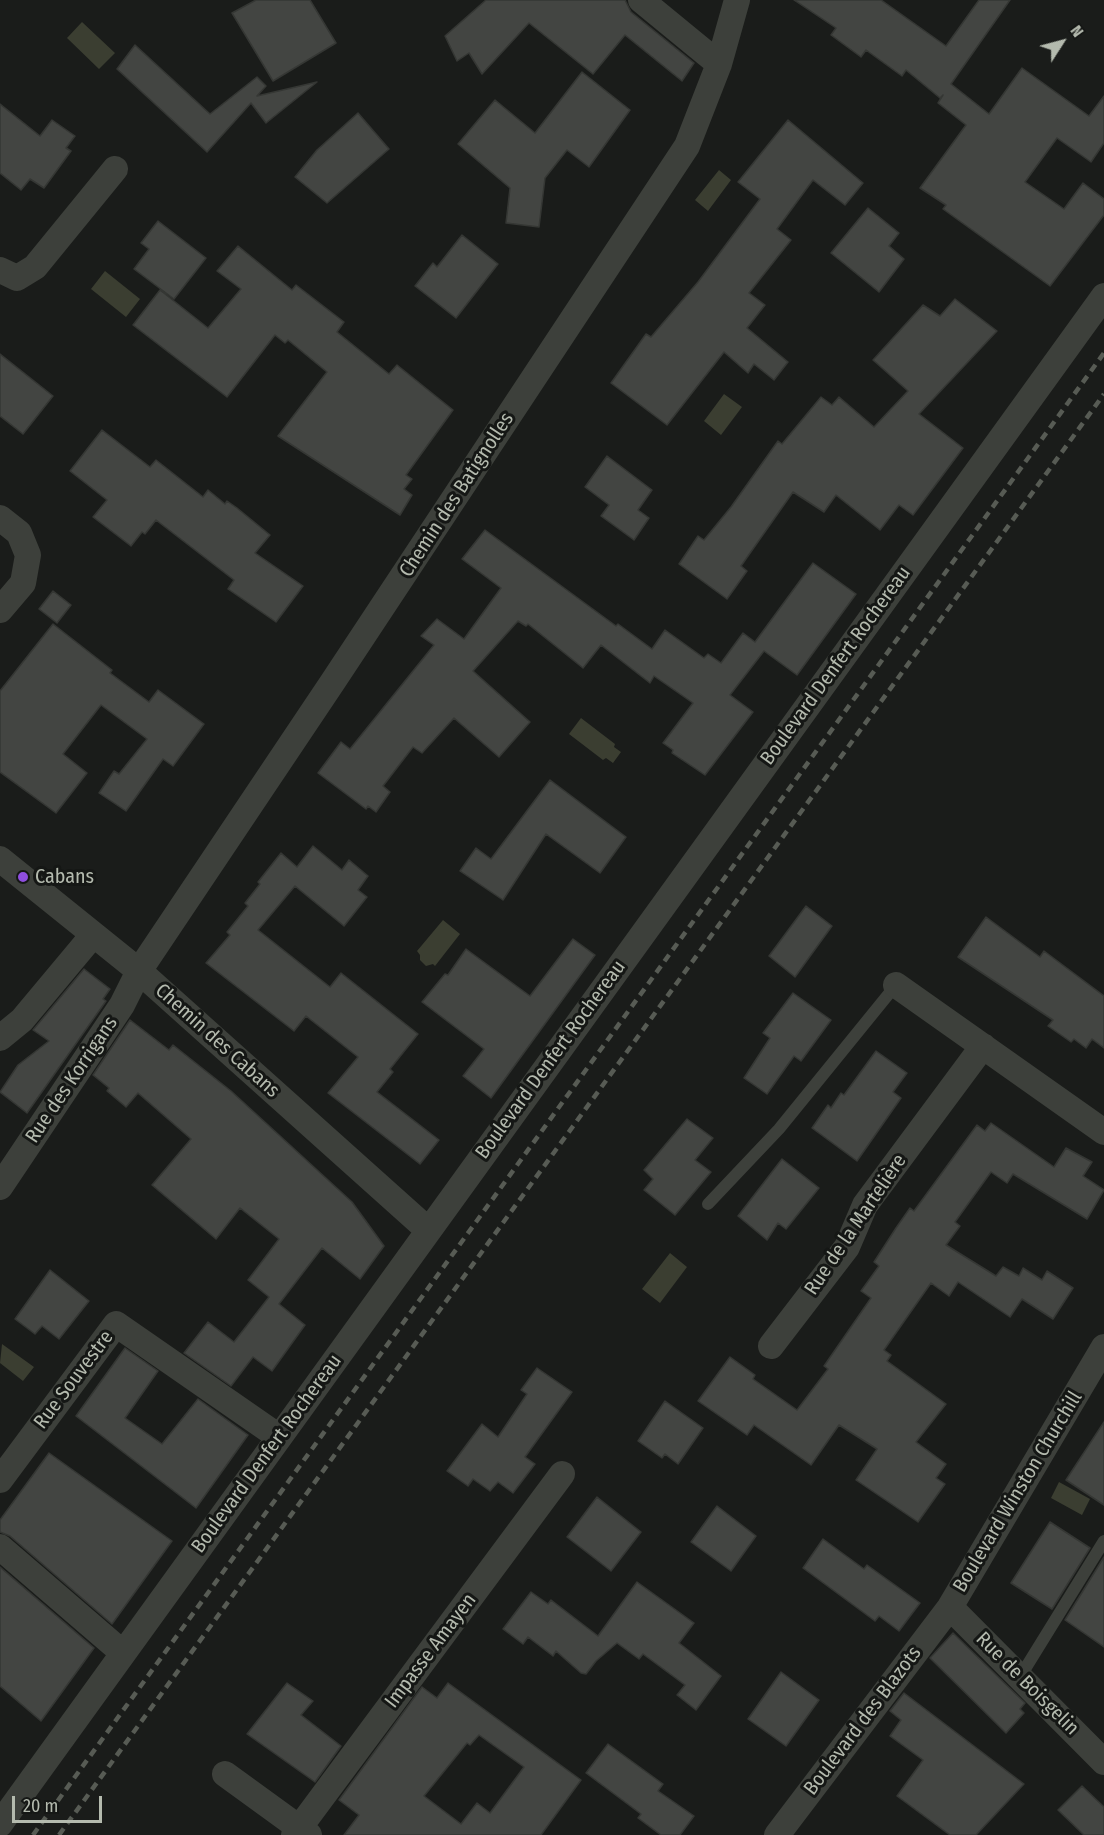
<!DOCTYPE html>
<html>
<head>
<meta charset="utf-8">
<style>
	body { margin:0 }
	#map { position:relative; width:1104px; height:1835px; overflow:hidden; background:#1a1c1a; font-family:"Fira Sans Condensed",sans-serif }
	canvas { display:block }
	.north { position:absolute; left:1032px; top:12px; width:60px; height:60px; -webkit-text-stroke:4px #151715; paint-order:stroke; rotate:54deg; font-size:16px; font-weight:700; line-height:24px; text-align:center; color:#b4baae }
	.north::after { content:''; display:block; margin:auto; width:21px; height:27px; background:#b4baae; clip-path:polygon(50% 0,100% 100%,50% 72%,0 100%) }
	.scale { position:absolute; left:12px; top:1796px; width:90px; height:27px; box-sizing:border-box; border:3px solid #b4baae; border-top:0; padding-left:8px; font-size:18px; line-height:21px; white-space:nowrap; color:#b4baae; -webkit-text-stroke:4px #151715; paint-order:stroke }
</style>
</head>
<body>
<div id="map">
<canvas width="1104" height="1835"></canvas>
<div class="north">N</div>
<div class="scale">20 m</div>
</div>
<script>
const context = document.querySelector('canvas').getContext('2d');
context.lineJoin = 'round';
function fillPath(path, color) { context.fillStyle = color; context.fill(path, 'evenodd'); }
function stroke(path, color, width, dash) { context.strokeStyle = color; context.lineWidth = width; context.lineCap = dash ? 'butt' : 'round'; context.setLineDash(dash || []); context.stroke(path); }
function label(font, color, halo, rows, align = 'center') {
  context.font = font + ' "Fira Sans Condensed",sans-serif'; context.lineWidth = 6; context.setLineDash([]); context.textBaseline = 'middle'; context.strokeStyle = halo; context.fillStyle = color; for (const [text, x, y, turn = 0] of rows) {
    context.save(); context.translate(x, y); context.rotate((+turn || 0) * Math.PI / 180); context.textAlign = isNaN(turn) ? turn : align; if (halo) context.strokeText(text, 0, 0); context.fillText(text, 0, 0); context.restore();
  }
}
const water = new Path2D(`
	M82,22l33,31 -16,16 -32,-31z
	M719,170l12,10 -23,31 -13,-11z
	M105,271l35,28 -14,18 -35,-28z
	M724,394l18,13 -21,28 -17,-14z
	M581,718l34,26 -1,3 7,5 -8,11 -7,-5 -3,2 -34,-26z
	M443,920l17,14 -25,32 -2,-2 -7,2 -6,-6v-5l-3,-4z
	M670,1253l17,14 -27,36 -18,-14z
	M2,1344l32,23 -11,14 -23,-18z
	M1059,1482l31,17 -8,16 -31,-17z`);
const building = new Path2D(`
	M256,0h54l26,43 -63,38 -41,-68z
	M486,0h139l6,12 63,51 -12,18 -57,-46 -32,39 -64,-51 -47,51 -13,-21 -12,8 -12,-25z
	M794,0h87l65,46 33,-46h31l-59,84 38,30 33,-46 67,48 15,-20v47l-13,19 -34,-24 -32,44 39,27 19,-26 21,16v16l-54,71 -107,-77 3,-4 -26,-17 46,-63 -28,-22 5,-8 -3,3 -34,-28 -4,6 -36,-26 -5,7 -30,-22 5,-7z
	M135,45l75,69 47,-37 9,9 -9,10 60,-14 -51,41 -15,-20 -44,49 -90,-83z
	M582,72l48,38 -41,57 -22,-17 -22,28 -6,49 -33,-4 4,-35 -52,-44 37,-44 40,33z
	M0,104l40,32 12,-16 23,16 -9,12 5,3 -27,37 -14,-9 -9,11 -21,-17z
	M358,113l31,36 -62,54 -32,-26 22,-27z
	M788,120l75,63 -18,22 -32,-25 -36,49 14,11 -42,53 16,12 -18,23 41,34 -14,18 -20,-16 -6,9 -24,-21 -57,73 -56,-42 35,-49 5,3 47,-55 62,-83 -22,-17z
	M868,208l31,25 -10,13 15,13 -25,33 -48,-39z
	M158,221l48,37 -32,41 -40,-30 15,-20 -8,-6z
	M462,235l36,29 -42,54 -41,-32 18,-23 4,4z
	M238,246l54,44 4,-5 48,37 -7,10 52,42 8,-9 56,45 -47,65 6,4 -8,10 8,6 -12,20 -122,-79 49,-64 -39,-32 -3,3 -10,-8 -48,62 -94,-72 27,-35 48,38 33,-39 -24,-18z
	M955,299l42,32 -78,83 44,34 -50,67 -14,-10 -19,25 -44,-35 -12,17 -31,-20 -52,74 6,5 -20,28 -48,-35 19,-28 6,4 27,-33 47,-66 4,3 39,-47 11,8 7,-8 35,30 34,-36 -35,-31 50,-55 17,11z
	M0,354l53,42 -30,38 -23,-18z
	M102,430l48,37 6,-7 47,37 5,-7 17,14 2,-3 10,7 33,27 -15,18 48,33 -27,36 -48,-33 6,-9 -78,-60 -11,14 -3,-2 -11,14 -38,-29 14,-17 -37,-29z
	M607,456l45,34 -14,20 11,8 -15,22 -33,-24 8,-11 -24,-18z
	M485,530l131,96 2,-2 34,25 13,-19 39,28 4,-4 13,9 22,-30 12,9 58,-79 43,31 -59,81 -33,-24 -34,44 23,17 -48,63 -33,-22 1,-3 -10,-7 30,-40 -39,-27 -4,7 -49,-38 -18,23 -55,-44 -2,2 -8,-5 -45,50 57,51 -31,35 -45,-39 -32,35 -9,-6 -30,39 7,6 -14,20 -8,-6 -2,3 -48,-36 23,-31 9,7 84,-104 -13,-9 16,-17 27,20 37,-51 -39,-29z
	M53,591l18,14 -14,18 -18,-14z
	M53,624l59,46 -2,3 39,29 9,-12 46,34 -31,42 -10,-7 -37,52 -27,-18 15,-22 5,3 28,-35 -46,-34 -38,49 24,19 -31,40 -56,-41v-81z
	M550,780l76,57 -26,36 -54,-39 -43,66 -43,-29 16,-23 15,11z
	M313,846l29,24 7,-10 19,16 -10,14 9,7 -23,29 -49,-40 -37,44 72,57 11,-14 77,61 -28,35 3,3 -16,20 62,48 -19,24 -92,-71 30,-36 -52,-41 -12,15 -88,-68 24,-28 -3,-3 21,-26 -3,-3 15,-19 -2,-2 23,-29 16,14z
	M806,906l26,20 -37,51 -26,-21z
	M986,917l54,40 4,-6 60,45v52l-12,-9 -6,9 -12,-9 -3,3 -23,-16 5,-6 -95,-63z
	M573,939l22,16 -104,143 -28,-22 21,-27 -62,-47 23,-28 3,1 18,-26 64,47z
	M84,969l26,20 -7,10 3,2 -79,112 -27,-21 18,-27 31,-24 -16,-11z
	M793,993l38,27 -30,41 -7,-5 -27,38 -23,-16 26,-40 -7,-5z
	M130,1020l39,30 4,-5 58,46 121,111 32,44 -24,33 -38,-31 -43,56 26,21 -33,46 -19,-14 -22,29 -47,-33 24,-31 26,20 35,-45 -21,-17 31,-41 -39,-31 -24,31 -64,-54 39,-46 -53,-46 -12,14 -19,-16 2,-3 -16,-13z
	M876,1051l31,22 -14,19 8,6 -44,63 -45,-33 16,-23 3,3 10,-15 3,2z
	M687,1119l26,19 -18,22 16,12 -36,43 -31,-25 9,-11 -9,-9z
	M991,1123l63,44 12,-19 26,14 -9,14 21,14 -17,29 -74,-45 -6,9 -16,-11 -36,50 5,4 -14,19 50,31 7,-9 16,9 4,-8 19,12 5,-9 26,17 -20,31 -31,-20 -12,18 -52,-35 -9,14 -18,-13 -47,67 7,5 -4,6 59,43 -30,38 30,22 -10,14 9,6 -27,38 -62,-42 21,-31 -38,-24 -28,40 -57,-40 -7,10 -49,-34 32,-44 25,18 -2,4 44,31 31,-41 -4,-3 47,-68 -10,-7 18,-25 -5,-4 22,-34 14,-20 4,3 63,-86 8,6z
	M782,1159l37,29 -33,41 -8,-6 -11,17 -29,-24z
	M50,1270l39,31 -30,38 -17,-13 -7,8 -20,-15z
	M125,1348l33,23 -33,47 37,26 36,-45 50,36 -52,73 -120,-92z
	M537,1368l35,24 -47,65 10,7 -22,29 -15,-11 -8,9 -17,-12 -5,7 -21,-15 35,-47 16,13 29,-43 -6,-4z
	M665,1401l38,27 -25,36 -13,-10 -3,4 -24,-17z
	M1104,1422v83l-38,-25z
	M49,1453l123,88 -60,83 -102,-88 -10,-4v-12z
	M597,1497l44,35 -30,39 -44,-34z
	M717,1506l39,30 -25,35 -40,-29z
	M1050,1522l40,26 -38,61 -41,-26z
	M823,1539l41,30 3,-4 53,38 -21,28 -20,-15 -4,5 -72,-53z
	M1104,1557v90l-39,-27z
	M0,1567l94,81 -53,73 -41,-35z
	M637,1582l57,41 -15,20 42,33 -25,34 -19,-15 8,-10 -42,-31 -4,5 -22,-16 -21,18 -10,13 -5,-1 -25,-22 -3,5 -25,-19 -5,7 -20,-15 28,-37 17,12 3,-4 47,36z
	M953,1633l72,70 -5,6 4,4 -18,20 -76,-75z
	M781,1672l38,28 -33,46 -38,-27z
	M287,1683l26,18 -12,14 40,31 -26,36 -68,-48z
	M448,1683l133,97 -40,55h-197l15,-20 -20,-15 83,-113 15,11zM479,1735l45,32 -34,46 -13,-10 -16,21 -37,-28 43,-53 3,2z
	M904,1693l120,91 -48,51h-26l-53,-39 26,-36 -33,-24 11,-16 -11,-9z
	M608,1744l55,40 -5,7 36,25 -14,19h-19l-23,-17 3,-4 -55,-41z
	M1082,1786l22,21v28h-20l-26,-25z`);
const lane = new Path2D(`
	M708,1204l71,-75 117,-144
	M1020,1677l84,-136`);
const street = new Path2D(`
	M641,0l78,64
	M0,270l17,8 18,-11 80,-98
	M0,518l19,15 9,22 -5,28 -23,27
	M0,859l139,112 289,259
	M896,985l208,147
	M0,1038l22,-18 71,-85
	M0,1187l122,-182 17,-34 193,-288 355,-537 32,-82 18,-64
	M771,1346l76,-99 18,-42 118,-159
	M0,1480l116,-156 163,113
	M0,1547l123,106
	M950,1607l154,155
	M225,1774l84,61
	M0,1824l1104,-1528
	M294,1835l268,-361
	M777,1835l173,-228 154,-260`);
const rail = new Path2D(`
	M33,1835l1071,-1482
	M59,1835l1045,-1441`);
const markers = [
	[23,877,6,"#8f4edf"]
];
const streetNames = [
	["Chemin des Batignolles",457,495,-57],
	["Boulevard Denfert Rochereau",836,666,-54],
	["Chemin des Cabans",217,1041,42],
	["Boulevard Denfert Rochereau",551,1060,-54],
	["Rue des Korrigans",72,1080,-56],
	["Rue de la Martelière",856,1225,-56],
	["Rue Souvestre",74,1380,-53],
	["Boulevard Denfert Rochereau",267,1454,-54],
	["Boulevard Winston Churchill",1018,1492,-59],
	["Impasse Amayen",431,1651,-53],
	["Rue de Boisgelin",1027,1684,45],
	["Boulevard des Blazots",863,1721,-53]
];
const poiNames = [
	["Cabans",35,877]
];
fillPath(water, '#3b3e31');
fillPath(building, '#434542');
stroke(building, '#353734', 1.5);
stroke(lane, '#3d403b', 12);
stroke(street, '#3d403b', 26);
stroke(rail, '#575b54', 4.5, [8, 6]);
for (const [x, y, r, color] of markers) { const dot = new Path2D(); dot.arc(x, y, r, 0, 2 * Math.PI); context.fillStyle = color; context.fill(dot); stroke(dot, '#151715', 2); }
label('20px', '#b4baae', '#151715', streetNames);
label('20px', '#b4baae', '#151715', poiNames, 'left');
</script>
</body>
</html>
